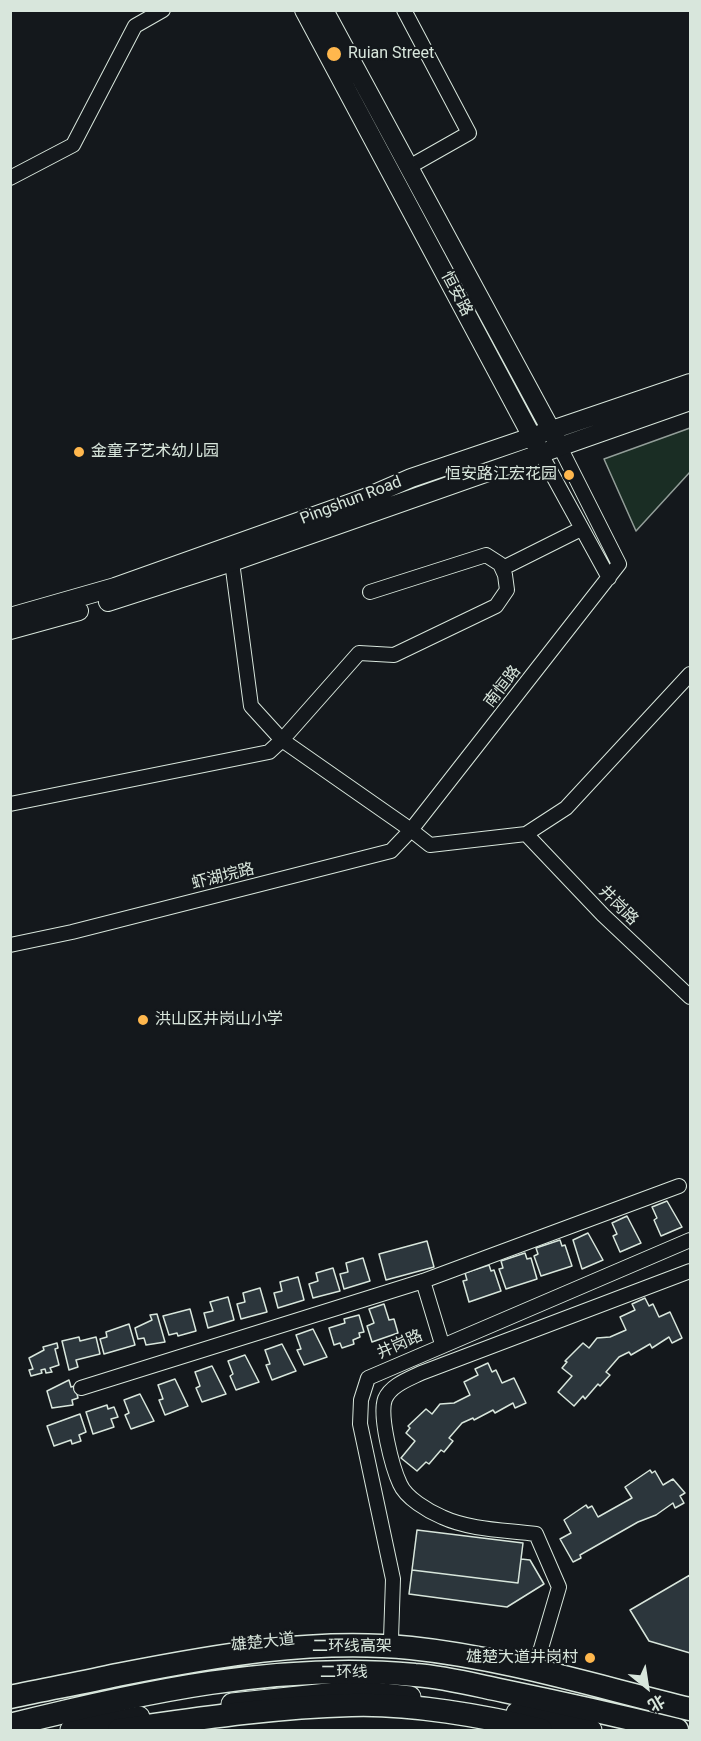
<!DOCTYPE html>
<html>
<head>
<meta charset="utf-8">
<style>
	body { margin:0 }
	#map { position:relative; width:701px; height:1741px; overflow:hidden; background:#14181c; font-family:Roboto,"Noto Sans SC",sans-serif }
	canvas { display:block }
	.frame { position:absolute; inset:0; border:12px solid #d8e6dc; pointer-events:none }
	.north { position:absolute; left:617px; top:1657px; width:60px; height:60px; -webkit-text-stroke:4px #14181c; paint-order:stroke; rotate:150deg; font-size:16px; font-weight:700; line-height:24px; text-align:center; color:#d8e6dc }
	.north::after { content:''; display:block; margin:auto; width:21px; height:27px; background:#d8e6dc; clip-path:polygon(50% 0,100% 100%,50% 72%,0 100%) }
</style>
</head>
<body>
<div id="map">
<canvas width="701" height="1741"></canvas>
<div class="frame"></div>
<div class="north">北</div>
</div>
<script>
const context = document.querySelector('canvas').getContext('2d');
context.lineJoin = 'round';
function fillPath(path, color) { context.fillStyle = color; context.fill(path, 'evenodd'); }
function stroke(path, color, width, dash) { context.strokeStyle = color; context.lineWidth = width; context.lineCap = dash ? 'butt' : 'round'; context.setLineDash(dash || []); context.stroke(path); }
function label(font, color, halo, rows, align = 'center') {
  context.font = font + ' Roboto,"Noto Sans SC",sans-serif'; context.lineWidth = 4.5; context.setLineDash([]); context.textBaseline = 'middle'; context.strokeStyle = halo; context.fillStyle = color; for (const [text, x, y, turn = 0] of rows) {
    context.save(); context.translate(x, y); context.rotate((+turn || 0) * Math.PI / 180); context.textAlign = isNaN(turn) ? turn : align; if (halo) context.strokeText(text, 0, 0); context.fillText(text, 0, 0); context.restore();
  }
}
const green = new Path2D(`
	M690,428v44l-54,59 -32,-72z`);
const building = new Path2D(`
	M667,1201l15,26 -21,9 -7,-16 3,-2 -5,-11z
	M627,1216l14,27 -21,9 -7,-16 4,-2 -5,-11z
	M588,1233l15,27 -21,9 -9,-29z
	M560,1240l2,6 3,-1 7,21 -31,10 -7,-20 4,-2 -2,-6z
	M427,1241l7,26 -48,13 -7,-26z
	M525,1253l2,6 4,-1 6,21 -31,10 -7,-20 4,-1 -2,-7z
	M363,1258l7,23 -26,8 -4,-15 8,-2 -2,-9z
	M489,1265l2,6 3,-1 7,21 -32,11 -6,-21 4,-1 -2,-7z
	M333,1268l7,23 -27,7 -4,-14 9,-3 -2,-8z
	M298,1277l6,23 -26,8 -4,-15 8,-2 -2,-9z
	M260,1288l7,24 -26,7 -4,-15 8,-2 -2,-9z
	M228,1297l6,23 -26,8 -4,-15 9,-2 -3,-9z
	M645,1298l4,8 4,-2 6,13 11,-5 12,26 -10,5 -3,-6 -17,11 -2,-4 -19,11 -2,-3 -10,5 -13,15 4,3 -10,11 -2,-2 -13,15 -2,-3 -9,10 -16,-14 14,-16 -10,-8 5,-6 -2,-1 18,-18 6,5 8,-10 13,-1 16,-7 -6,-13 15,-7 -3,-6z
	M384,1304l5,16 5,-1 4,14 -26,9 -5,-16 7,-3 -5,-14z
	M190,1309l6,22 -18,5 -1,-3 -8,2 -6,-19z
	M157,1314l8,28 -19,3 -2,-7 -6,1 -3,-11 17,-8 -2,-5z
	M359,1315l5,17 -5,1 1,4 -7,3 1,4 -12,4 -2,-5 -6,2 -5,-17 16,-5 -1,-4z
	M129,1324l6,21 -31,9 -4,-15 7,-2 -1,-5z
	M313,1329l14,28 -23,8 -7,-15 4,-1 -5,-14z
	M79,1337l1,4 16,-4 4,17 -24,6 2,7 -9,3 -7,-29z
	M57,1343l1,5 -3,1 4,16 -9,3 2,4 -6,1 -1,-4 -4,1 1,3 -11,3 -2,-6 4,-1 -4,-11 15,-8 -1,-3z
	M282,1344l14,27 -24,9 -6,-15 4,-1 -5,-14z
	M245,1355l14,27 -23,8 -6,-14 3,-2 -5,-13z
	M488,1363l4,9 4,-2 6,13 12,-5 12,25 -11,5 -2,-5 -18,10 -2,-3 -19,10 -1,-2 -11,5 -13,15 4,3 -9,11 -3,-2 -12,14 -3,-2 -9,9 -16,-13 14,-17 -9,-8 4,-5 -2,-2 18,-17 6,5 8,-10 14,-1 16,-8 -6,-13 14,-7 -3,-6z
	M212,1366l14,28 -24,8 -6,-14 4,-2 -5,-14z
	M175,1379l13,27 -23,9 -6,-15 4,-1 -5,-14z
	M69,1380l2,7 4,-1 3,12 -6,2 1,5 -21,3 -5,-17z
	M140,1394l14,27 -23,8 -6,-14 4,-2 -5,-13z
	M107,1405l1,4 6,-2 4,10 -7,2 3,8 -21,7 -7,-22z
	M80,1414l6,18 -7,3 2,6 -9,3 -1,-4 -17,6 -7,-20z
	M650,1470l2,3 3,-2 8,14 10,-6 12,14 -5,3 4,7 -9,5 -2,-5 -17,12 -18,7 -58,33 1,3 -8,4 -13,-23 11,-6 -7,-13 22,-15 2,3 4,-2 6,11 34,-19 -7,-11z
	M417,1530l106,13 -5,40 -106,-13z
	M521,1559l9,1 14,24 -37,23 -98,-13 3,-24 106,13z
	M690,1575v78l-41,-12 -19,-31z`);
const minor = new Path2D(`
	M404,10l65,123 -60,34
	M10,178l63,-33 62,-119 28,-16
	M541,454l68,124
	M232,562l19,144 31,34 129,90 208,-266 -59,-117
	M503,568l78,-39
	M10,804l259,-52 13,-12 77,-87 35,2 102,-49 11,-16 -2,-15 -5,-11 -14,-9 -116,37
	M526,834l77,81 87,82
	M10,945l62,-13 319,-81 20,-21 19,15 96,-11 40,-26 124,-134
	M423,1281l19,63
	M81,1388l342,-107 256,-95
	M391,1639l2,-60 -33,-155 1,-24 7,-22 322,-138
	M537,1662l22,-75 -23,-53c-30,-4 -66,-4 -94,-17 -14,-6 -36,-19 -42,-33 -8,-17 -21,-68 -15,-85 6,-14 24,-20 36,-26l269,-102`);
const secondary = new Path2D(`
	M304,10l234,438
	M324,10l234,433
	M108,602l124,-40 458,-161
	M10,617l105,-30 250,-89 46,-20 279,-95
	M10,630l69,-19`);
const primary = new Path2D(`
	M232,1704l124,-13 54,6
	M517,1713l74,17
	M71,1730l68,-13`);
const trunk = new Path2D(`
	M10,1697c36,-8 72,-14 107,-22 97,-19 195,-37 294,-27 95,10 187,39 279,61
	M10,1725c132,-33 269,-63 405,-50 30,2 60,10 89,16 58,12 116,25 173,39
	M119,1730c77,-11 154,-23 232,-25 58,-2 134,11 190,25`);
const markers = [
	[334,54,8,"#ffb74d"],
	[79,452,6,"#ffb74d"],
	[569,475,6,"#ffb74d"],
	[143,1020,6,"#ffb74d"],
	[590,1658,6,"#ffb74d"]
];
const poiNames = [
	["Ruian Street",348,54],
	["金童子艺术幼儿园",91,452],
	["恒安路江宏花园",557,475,"right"],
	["洪山区井岗山小学",155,1020],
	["雄楚大道井岗村",578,1658,"right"]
];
const streetNames = [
	["恒安路",456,294,62],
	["Pingshun Road",351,501,-21],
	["南恒路",503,687,-52],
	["虾湖垸路",223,877,-14],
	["井岗路",618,906,45],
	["井岗路",400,1345,-24],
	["雄楚大道",263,1643,-6],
	["二环线高架",352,1647],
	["二环线",344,1673]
];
fillPath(green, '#1a2d24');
stroke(green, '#939e99', 1.5);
fillPath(building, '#2c363c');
stroke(building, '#d8e6dc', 1.5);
stroke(minor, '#d8e6dc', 16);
stroke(secondary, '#d8e6dc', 20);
stroke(primary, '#d8e6dc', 23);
stroke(trunk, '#d8e6dc', 25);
stroke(minor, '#14181c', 14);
stroke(secondary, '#14181c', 18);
stroke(primary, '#14181c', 21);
stroke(trunk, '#14181c', 22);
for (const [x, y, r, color] of markers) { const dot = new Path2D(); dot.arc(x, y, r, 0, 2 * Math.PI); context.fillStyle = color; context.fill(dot); stroke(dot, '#14181c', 2); }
label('16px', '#d8e6dc', '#14181c', poiNames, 'left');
label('16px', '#d8e6dc', '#14181c', streetNames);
</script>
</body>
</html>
